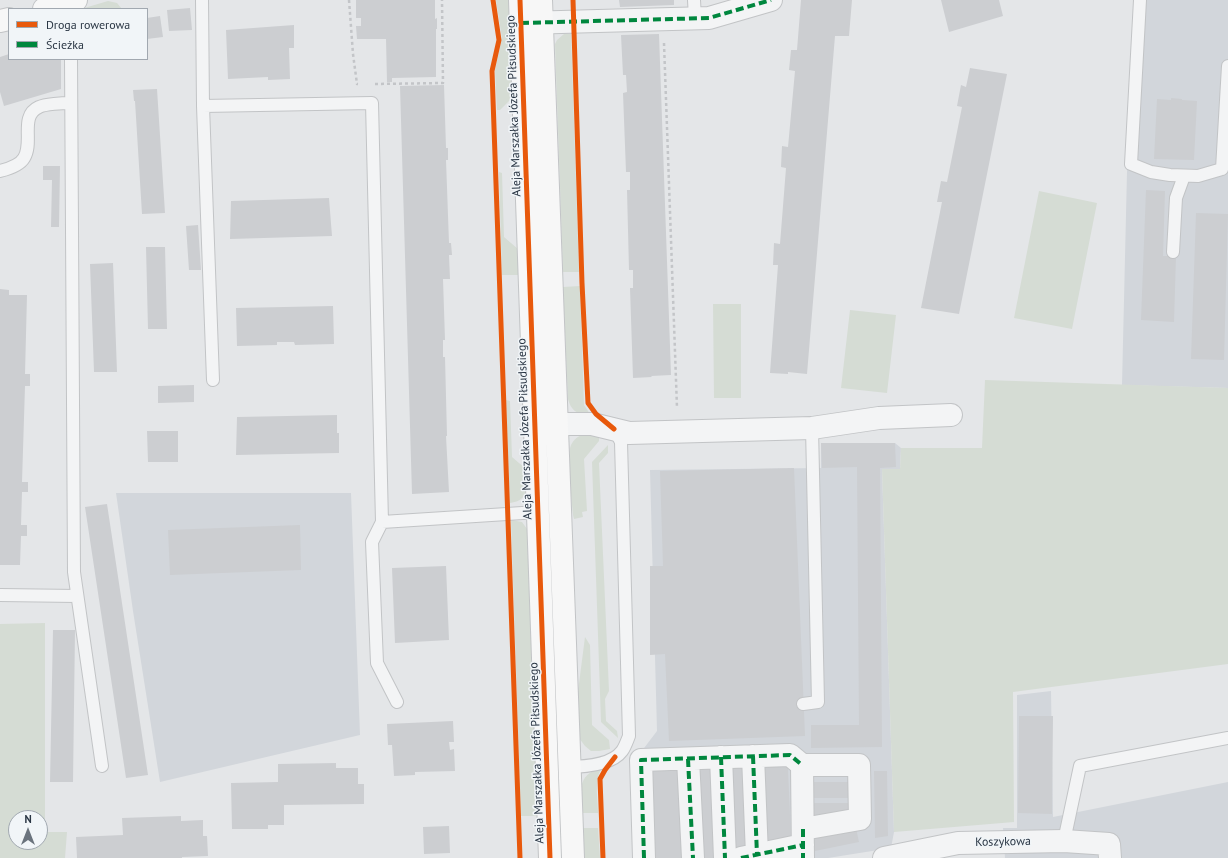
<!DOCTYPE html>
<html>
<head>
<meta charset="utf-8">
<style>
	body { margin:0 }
	#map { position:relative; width:1228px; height:858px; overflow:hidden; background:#e4e6e8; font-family:"PT Sans",sans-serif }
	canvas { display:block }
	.legend { position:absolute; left:8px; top:8px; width:140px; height:52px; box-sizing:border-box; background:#f1f5f8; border:1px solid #a1a8b0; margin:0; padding:5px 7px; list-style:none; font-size:12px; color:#293543 }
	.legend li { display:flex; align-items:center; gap:8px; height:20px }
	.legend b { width:20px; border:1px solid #a1a8b0 }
	.north { position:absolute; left:8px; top:810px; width:40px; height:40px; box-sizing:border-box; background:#f1f5f8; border:1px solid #a1a8b0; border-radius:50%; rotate:0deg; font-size:11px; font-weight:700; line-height:16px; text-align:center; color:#293543 }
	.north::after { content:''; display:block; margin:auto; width:14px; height:18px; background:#6a737d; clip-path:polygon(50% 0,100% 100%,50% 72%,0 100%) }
</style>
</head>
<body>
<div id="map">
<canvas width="1228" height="858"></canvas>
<ul class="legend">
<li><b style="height:5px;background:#e8590c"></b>Droga rowerowa</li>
<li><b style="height:5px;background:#00873e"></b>Ścieżka</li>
</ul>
<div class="north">N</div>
</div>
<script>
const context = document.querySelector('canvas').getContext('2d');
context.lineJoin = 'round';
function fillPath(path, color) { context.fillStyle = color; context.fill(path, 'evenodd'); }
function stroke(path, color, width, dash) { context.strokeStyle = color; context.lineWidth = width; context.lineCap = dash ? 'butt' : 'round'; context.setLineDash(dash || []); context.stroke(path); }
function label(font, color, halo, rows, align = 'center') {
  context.font = font + ' "PT Sans",sans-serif'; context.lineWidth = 3; context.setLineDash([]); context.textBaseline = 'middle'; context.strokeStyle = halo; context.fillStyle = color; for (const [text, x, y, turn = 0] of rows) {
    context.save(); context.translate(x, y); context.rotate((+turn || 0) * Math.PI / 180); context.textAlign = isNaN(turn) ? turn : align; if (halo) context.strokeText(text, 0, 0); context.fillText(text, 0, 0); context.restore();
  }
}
const built = new Path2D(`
	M1137,0h91v388l-106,-3 5,-213z
	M821,443h74l6,5 -1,21h-18l12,363 -3,16 -63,10h-187l-3,-102 19,-25 -7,-261 171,-2z
	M116,493h235l9,242 -200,47 -27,-171z
	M1051,691l2,126 175,-35v76h-223l-2,-30h14v-133z`);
const green = new Path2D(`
	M496,0h13l4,97 -13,13h-3l-2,-40 7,-32z
	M108,1l9,2 5,6h-41z
	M564,34h7l8,238h-16l-8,-228 2,-4z
	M499,172l3,1 2,64 14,12 1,26h-17z
	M1039,191l58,12 -25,126 -58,-11z
	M580,286l4,119 6,9c-12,1 -19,-3 -22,-15l-5,-112z
	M713,304h28v94h-27z
	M850,310l46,5 -9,78 -46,-5z
	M985,380l243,8v276l-215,28 1,130 -120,10 -12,-363h18l1,-21h81z
	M506,400l4,1 2,56 14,12c0,17 5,31 -16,34z
	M585,434l14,1v6l-15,18 3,52 -5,1 1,5 -9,2 -1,-4c-1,-14 -7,-58 -2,-70 3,-6 7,-9 14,-11z
	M608,445v8l-9,10 10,228 -4,8 1,22 11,10 1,7 -17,-16 -9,-260z
	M511,520l11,2 5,7 10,287h-16z
	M45,623v209h22l-2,26h-65v-234zM16,818h24v24h-24z
	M585,637l5,8 2,80 17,15 1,9 -11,2h-8l-6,-5 -6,-8 -2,-39z
	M601,769c-7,13 -3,30 -3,44h-17c0,-19 -5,-40 20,-44z
	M582,828h16l2,30h-17z`);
const building = new Path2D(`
	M356,0h79v19l2,-1v11h-1v48l-44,1v4h-5l-1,-43h-29l-1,-13h5v-8h-5z
	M619,0h55v5l-54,2z
	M801,0h51l-3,36h-14l-28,338 -19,-2v2l-18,-1 8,-108h-5l1,-22 6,1 6,-76 -5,-1 1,-21 6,1 7,-76 -6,-1 2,-20h6z
	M941,0h58l4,16 -54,16z
	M190,8l2,22 -23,1 -2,-21z
	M160,16l3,21 -16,2v-21z
	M294,25v23h-5l1,31 -22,1v-3l-40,2 -2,-49z
	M659,34l12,341 -20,1 1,1 -19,1 -3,-90h3v-18h-4l-2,-80h3v-18h-4l-3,-79 4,-1 -1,-17h-3l-2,-40z
	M9,54v5h52v30l-57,17 -4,-14v-35z
	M970,68l37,6 -48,240 -38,-6 21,-106h-5l4,-21 6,1 15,-75 -5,-1 4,-21 5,2z
	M444,85l2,63h2v12h-2l3,83h2l1,12h-3l1,24h-7l2,61h-2v17h2l2,79h-1l3,56 -37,2 -12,-408z
	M157,89l8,124 -23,1 -7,-113h-1l-1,-11z
	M1171,98l11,1v1l15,1 -3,59 -40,-1 3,-60 14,1z
	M43,166h17l-1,61h-8l1,-47h-9z
	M1146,190l19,1 -2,65h13l-2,66 -33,-2z
	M329,198l3,38 -102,3 1,-38z
	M1196,213l32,1 -4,146 -33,-1z
	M198,225l3,45h-12l-3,-44z
	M146,247h19l2,82h-19z
	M113,263l4,109h-23l-4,-108z
	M0,289l9,1v5h18l-2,79h5v12h-5l-3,96h6v10h-6l-1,33h6v11h-6l-1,29h-20z
	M333,306l1,38 -39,1 -1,-3h-17v3l-40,1 -1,-38z
	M194,385v17l-36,1v-17z
	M337,415v18h2v20l-103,2 1,-38z
	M147,431h31v31h-30z
	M821,443h74l1,24 -16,1 2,279 -71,1v-23h48l-2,-258 -35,1z
	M794,468l11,268 -136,5 -4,-87 -15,1v-89h13l-3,-95z
	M107,504l41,271 -22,3 -41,-271z
	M300,525l1,45 -131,5 -2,-45z
	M446,566l3,74 -54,3 -3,-75z
	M53,630h22l-2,152h-23z
	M1019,716h34l-1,98 -34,-1z
	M453,721l1,21h-5l1,8 4,-1 1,22 -40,1v3l-21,1 -2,-31h-4l-1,-21z
	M787,747l4,90 -45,21h-96l-4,-105z
	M336,763v5h22v16h6v20l-80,1v20h-16v4h-36l-1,-46 47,-1v-18z
	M874,771h13l1,65 -13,2z
	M811,782h39v16h-39z
	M811,803h39v15h-39z
	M181,816v5l22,-1v16h4l1,20 -26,1v1h-105l-1,-21 47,-2 -1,-17z
	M449,826l1,27 -26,1 -1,-27z
	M856,828l3,14 -44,9 -3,-14z`);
const path = new Path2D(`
	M349,0l4,54 4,30h1
	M664,43l13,365
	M375,84l68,-1 -1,-83`);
const lane = new Path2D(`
	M202,0l1,106 169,-3 10,419 156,-10
	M694,0l1,18
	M1140,0l-9,164 20,8 19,3 28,1 24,-7
	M71,59l3,513 28,194
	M203,106l10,274
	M1222,169l6,-103
	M0,171c8,-2 20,-6 24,-13 10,-16 -5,-42 15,-51 6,-3 24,-4 31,-4
	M1173,252l3,-54 8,-22
	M382,522l-10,20 5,121 20,39
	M0,595l77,1
	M803,704l15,-2 -6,-274
	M565,767c16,0 46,-1 57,-16 3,-4 5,-10 7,-15l-8,-294 -7,-13
	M1064,841l16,-75 148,-28`);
const street = new Path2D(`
	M524,23l185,-5 62,-18
	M538,424h54l37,9 183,-5 67,-10 72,-3
	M753,756l4,99
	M721,757l4,101
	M688,759l5,99
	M803,829l57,-10 -1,-54h-57l1,93
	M644,858l-3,-98 149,-5 12,10
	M741,858l62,-13
	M884,858l74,-15 106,-2 45,3 1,14`);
const secondary = new Path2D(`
	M520,0l30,858
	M541,0l32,858
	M44,9l32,-9
	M0,21l9,-2`);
const quiet = new Path2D(`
	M521,23l188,-5 62,-18
	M753,756l4,99
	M721,757l4,101
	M688,759l5,99
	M803,829v29
	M644,858l-3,-98 149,-5 12,10
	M741,858l62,-13`);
const cycleway = new Path2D(`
	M493,0l6,40 -7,31 28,787
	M520,0l30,858
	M573,0l9,283 6,120 8,11 18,15
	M603,858l-3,-79 5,-9 10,-13`);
const streetNames = [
	["Aleja Marszałka Józefa Piłsudskiego",514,106,-92],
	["Aleja Marszałka Józefa Piłsudskiego",525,429,-92],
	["Aleja Marszałka Józefa Piłsudskiego",537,753,-92],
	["Koszykowa",1003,842,-1]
];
fillPath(built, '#d2d6db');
fillPath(green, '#d5dcd4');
fillPath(building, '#ccced1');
stroke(lane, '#c2c4c6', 14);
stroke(street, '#c2c4c6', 24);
stroke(secondary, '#c2c4c6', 24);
stroke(path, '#c3c5c8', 2.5, [3, 3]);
stroke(lane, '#f3f4f5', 12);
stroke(street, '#f3f4f5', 22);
stroke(secondary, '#f7f7f7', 22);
stroke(quiet, '#00873e', 4, [8, 4]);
stroke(cycleway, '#e8590c', 5);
label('12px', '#293543', '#f1f5f8', streetNames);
</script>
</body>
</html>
